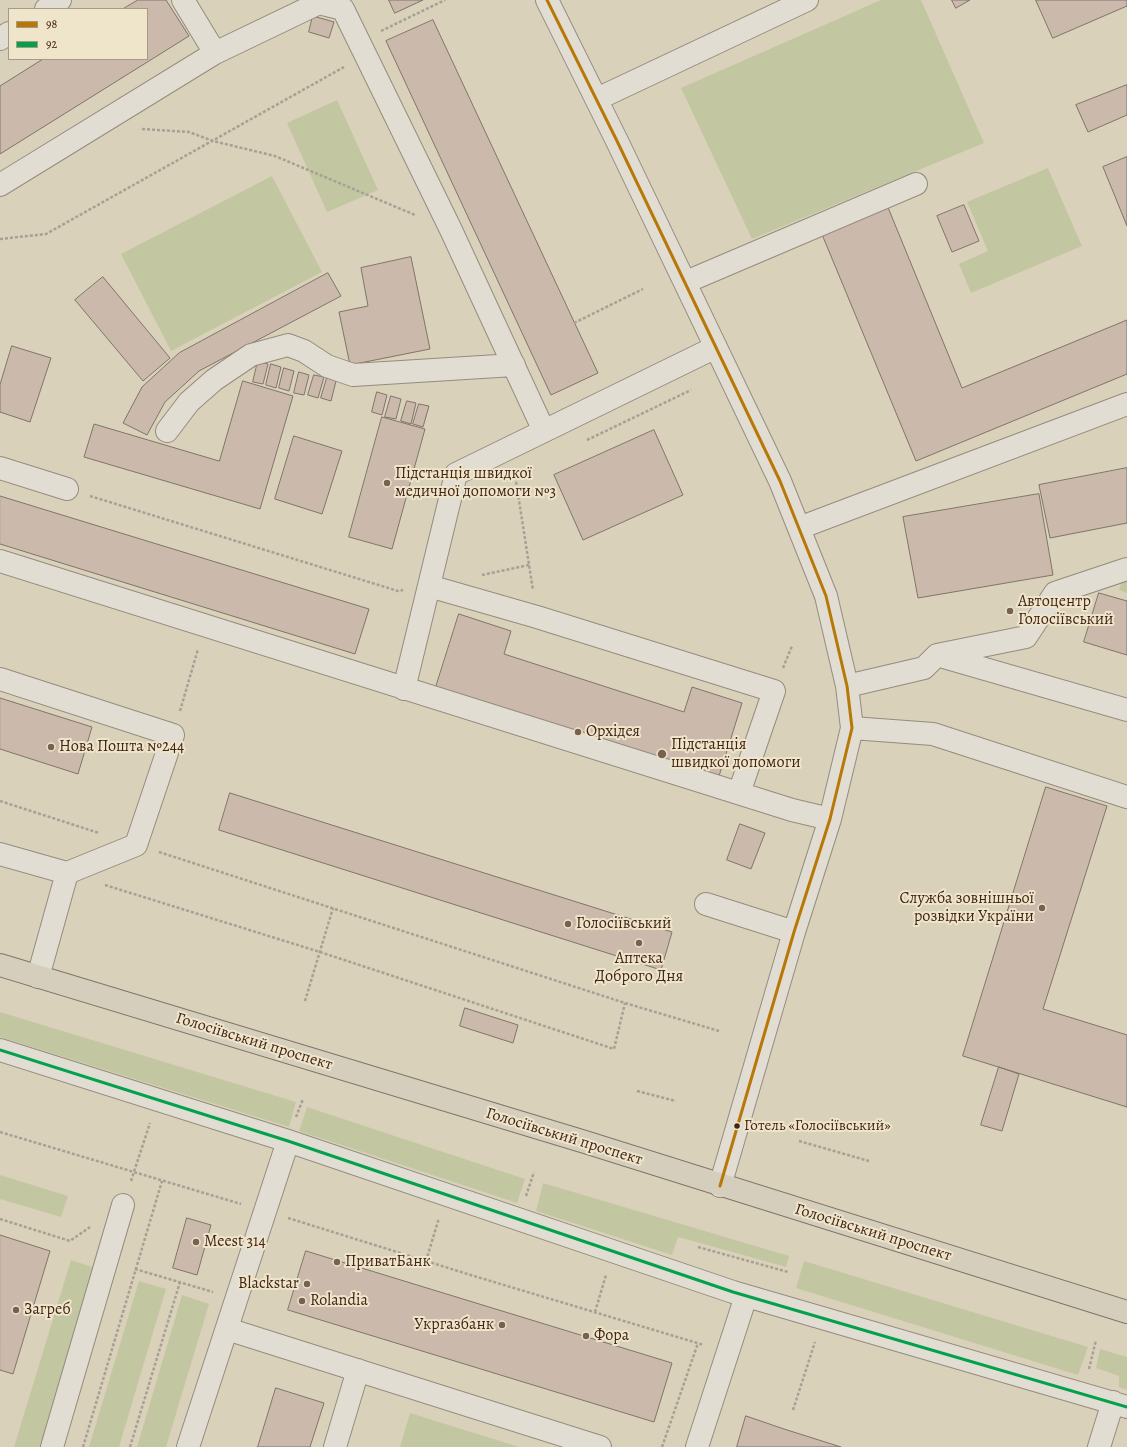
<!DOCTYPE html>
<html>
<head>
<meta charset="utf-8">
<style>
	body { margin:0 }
	#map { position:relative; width:1127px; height:1447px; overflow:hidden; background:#dad1ba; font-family:Alegreya,serif }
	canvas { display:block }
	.legend { position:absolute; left:8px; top:8px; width:140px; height:52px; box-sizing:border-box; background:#efe5ca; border:1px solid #a99883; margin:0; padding:5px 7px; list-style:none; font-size:12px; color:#412418 }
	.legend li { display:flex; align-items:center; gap:8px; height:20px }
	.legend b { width:20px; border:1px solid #a99883 }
</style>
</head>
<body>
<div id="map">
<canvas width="1127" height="1447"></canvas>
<ul class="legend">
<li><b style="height:5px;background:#b77808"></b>98</li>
<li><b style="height:5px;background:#03a04e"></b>92</li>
</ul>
</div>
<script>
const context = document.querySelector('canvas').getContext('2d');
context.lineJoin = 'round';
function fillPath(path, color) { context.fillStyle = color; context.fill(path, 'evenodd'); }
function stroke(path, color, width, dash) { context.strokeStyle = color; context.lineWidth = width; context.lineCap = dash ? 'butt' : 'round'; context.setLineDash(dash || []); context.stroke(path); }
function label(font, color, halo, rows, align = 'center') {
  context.font = font + ' Alegreya,serif'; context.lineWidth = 4; context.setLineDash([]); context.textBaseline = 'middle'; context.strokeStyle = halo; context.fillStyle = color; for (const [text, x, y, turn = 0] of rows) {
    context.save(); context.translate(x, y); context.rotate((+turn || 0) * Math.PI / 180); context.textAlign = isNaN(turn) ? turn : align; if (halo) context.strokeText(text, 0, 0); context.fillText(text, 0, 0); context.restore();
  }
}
const green = new Path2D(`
	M881,0h40l63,143 -232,96 -71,-151z
	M337,100l41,90 -51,22 -40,-89z
	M1048,168l34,78 -111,47 -12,-29 29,-13 -21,-49z
	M272,176l50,96 -151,79 -50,-97z
	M1122,581l5,1v11l-8,-3z
	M0,1012l296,90 -7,25 -289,-90z
	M307,1107l218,72 -8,24 -218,-72z
	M0,1175l68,21 -7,21 -61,-18z
	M543,1183l246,73 -3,11 -108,-30 -6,18 -136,-44z
	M71,1260l27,9 -54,178h-30z
	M804,1261l284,86 -10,28 -282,-87z
	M139,1281l27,8 -47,158h-30z
	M182,1295l27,9 -43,143h-29z
	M1100,1349l27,8v33l-8,-3v-11l-23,-8z
	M410,1413l109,34h-119z`);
const building = new Path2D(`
	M138,0h28l23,36 -189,118v-68l43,-27h104v-50h-24z
	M389,0h34l-28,13z
	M952,0h18l-14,8z
	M1036,0h91v6l-74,32z
	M313,16l21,6 -5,16 -20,-6z
	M433,20l165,353 -47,22 -165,-354z
	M1127,85v30l-39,17 -12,-27z
	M1127,157v69l-24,-59z
	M887,205l75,183 165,-68v54l-211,87 -95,-229z
	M964,205l15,36 -27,11 -15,-36z
	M411,257l19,92 -80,16 -11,-53 29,-6 -7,-38z
	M328,273l13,23 -142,75 -34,31 -18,33 -24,-12 19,-36 37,-34z
	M103,277l67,81 -27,23 -68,-81z
	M12,346l39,12 -21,64 -30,-10v-27z
	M258,361l10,3 -5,20 -10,-2z
	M271,364l10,3 -5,21 -10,-3z
	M284,368l10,3 -5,20 -10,-3z
	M299,372l10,3 -5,20 -10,-2z
	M314,375l10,2 -6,21 -10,-3z
	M327,378l9,3 -5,20 -10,-3z
	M243,381l50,15 -33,113 -176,-52 10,-33 125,37z
	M377,392l10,3 -5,20 -10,-3z
	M391,396l10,3 -5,20 -11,-2z
	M407,401l9,2 -5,21 -10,-3z
	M419,404l10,2 -6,21 -10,-3z
	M382,417l43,12 -33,120 -43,-12z
	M654,430l29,65 -100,45 -29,-65z
	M294,436l48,15 -20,63 -47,-15z
	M1127,468v55l-77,15 -11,-53z
	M1039,494l14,81 -135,23 -15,-81z
	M0,496l369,113 -14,45 -355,-110z
	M1099,593l28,8v54l-43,-13z
	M459,614l52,17 -7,23 180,58 8,-25 50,16 -23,73 -283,-89z
	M0,698l92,29 -14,47 -78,-25z
	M1046,787l61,19 -64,203 84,26v72l-164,-51z
	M230,793l442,139 -11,38 -442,-140z
	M740,824l25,9 -14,36 -24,-9z
	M465,1008l53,17 -5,18 -53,-17z
	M999,1067l20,7 -17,57 -21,-6z
	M187,1218l24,7 -14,50 -24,-7z
	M0,1235l50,16 -37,123 -13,-4z
	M306,1251l366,112 -18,59 -366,-112z
	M276,1388l48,15 -14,44h-52z
	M746,1416l38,13 57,18h-104z`);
const path = new Path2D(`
	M381,31l64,-31
	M142,129l47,3 24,9 62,15 140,59
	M0,239l46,-5 298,-167
	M574,323l69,-34
	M587,440l104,-50
	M518,474l-3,1 18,115
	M90,496l308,95 5,-1
	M482,575l47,-10
	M783,668l9,-22
	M180,711l18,-62
	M0,801l99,32
	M159,852l466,151 94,28
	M105,885l215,67 294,97 11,-46
	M305,1001l28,-93
	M637,1091l39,10
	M296,1117l7,-18
	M0,1132l241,72
	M799,1141l70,20
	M131,1181l19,-58
	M526,1196l8,-24
	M288,1218l186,58 230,69
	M0,1219l70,22 20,-14
	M698,1247l90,25
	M426,1261l13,-43
	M135,1269l78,23
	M595,1312l11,-37
	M1089,1369l7,-29
	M793,1410l22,-68
	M83,1447l79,-266
	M130,1447l50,-165
	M662,1447l36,-104`);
const minor = new Path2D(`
	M183,0l32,53
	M547,0l70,141 163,340 46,115 21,90 5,42 -22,91 -36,113 -74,254
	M46,9l14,-9
	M0,39l9,-6
	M597,99l210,-99
	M0,185l215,-132 104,-50 24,6 108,221 93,201
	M686,282l230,-98
	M167,431l22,-29 25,-22 37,-25 37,-10 16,6 23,15 26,9 161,-10
	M0,468l67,21
	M799,528l328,-124
	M0,561l792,249 38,9
	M429,586l108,31 237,74 -35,102
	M940,656l187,54
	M0,679l173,56 -37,110 -69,28 -67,-19
	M847,686l77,-18 13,-13 89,-18 29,-44 72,-24
	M404,689l52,-215 260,-127
	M852,728l81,6 194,63
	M706,904l88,28
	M38,977l29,-104
	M0,1050l288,91 445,151 394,115
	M227,1329l373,118
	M52,1447l71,-242
	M188,1447l100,-306
	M335,1447l23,-77
	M697,1447l49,-151
	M1099,1447l14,-45`);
const highway = new Path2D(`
	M0,965l585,177 542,170`);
const bus1 = new Path2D(`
	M547,0l70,141 163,340 46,115 21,90 5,42 -22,91 -36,113 -74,254`);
const bus2 = new Path2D(`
	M0,1050l288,91 445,151 394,115`);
const markers = [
	[387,483,4,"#776151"],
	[1010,611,4,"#776151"],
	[578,732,4,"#776151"],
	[51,747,4,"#776151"],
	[662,754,5,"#776151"],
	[1042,908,4,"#776151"],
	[568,924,4,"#776151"],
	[639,943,4,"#776151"],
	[737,1126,3.5,"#412418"],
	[196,1242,4,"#776151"],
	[337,1262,4,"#776151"],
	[307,1284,4,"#776151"],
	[302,1301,4,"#776151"],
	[16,1310,4,"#776151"],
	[502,1325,4,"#776151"],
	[586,1336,4,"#776151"]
];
const busNames = [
	["Готель «Голосіївський»",744,1126]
];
const poiNames = [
	["Підстанція швидкої",395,474],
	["медичної допомоги №3",395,492],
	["Автоцентр",1018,602],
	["Голосіївський",1018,620],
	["Орхідея",586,732],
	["Підстанція",671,745],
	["швидкої допомоги",671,763],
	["Нова Пошта №244",59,747],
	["Служба зовнішньої",1034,899,"right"],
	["розвідки України",1034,917,"right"],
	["Голосіївський",576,924],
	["Аптека",639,959,"center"],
	["Доброго Дня",639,977,"center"],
	["Meest 314",204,1242],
	["ПриватБанк",345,1262],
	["Blackstar",299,1284,"right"],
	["Rolandia",310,1301],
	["Загреб",24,1310],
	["Укргазбанк",494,1325,"right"],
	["Фора",594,1336]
];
const streetNames = [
	["Голосіївський проспект",254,1042,17],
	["Голосіївський проспект",564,1137,17],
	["Голосіївський проспект",873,1233,17]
];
fillPath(green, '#c3c7a1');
fillPath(building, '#cbb9ac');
stroke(building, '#7f7568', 1);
stroke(minor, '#948c7e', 24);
stroke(highway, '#7f7568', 24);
stroke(path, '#a6a095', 2.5, [3, 2]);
stroke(minor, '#e2ddd2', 22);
stroke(highway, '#d6cebd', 22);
stroke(bus1, '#b77808', 3);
stroke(bus2, '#03a04e', 3);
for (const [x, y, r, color] of markers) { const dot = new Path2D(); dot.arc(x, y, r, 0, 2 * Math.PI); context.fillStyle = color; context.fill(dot); stroke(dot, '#efe5ca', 1.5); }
label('15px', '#412418', '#efe5ca', busNames, 'left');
label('16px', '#412418', '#efe5ca', poiNames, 'left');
label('16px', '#412418', '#efe5ca', streetNames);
</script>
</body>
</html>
